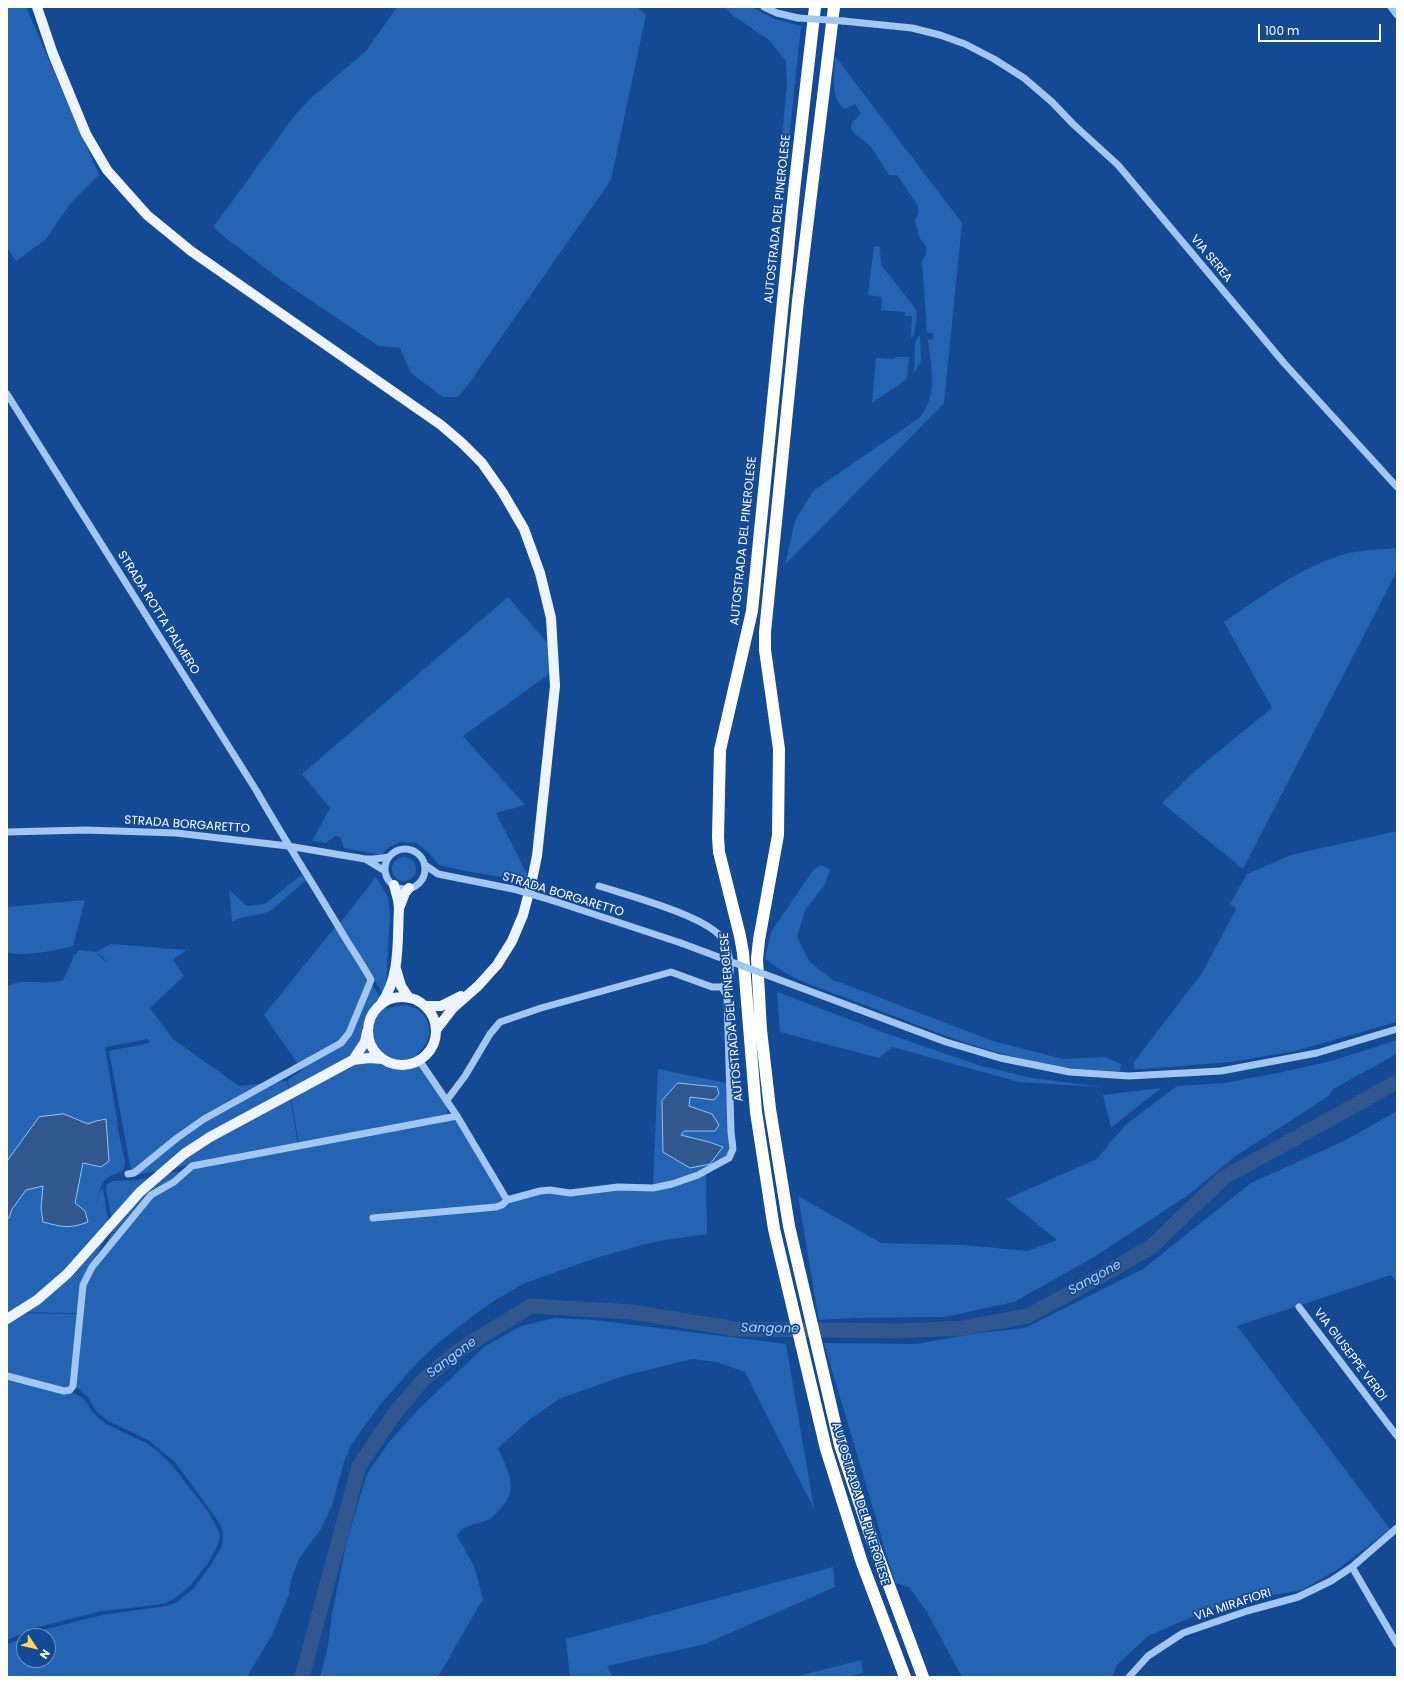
<!DOCTYPE html>
<html>
<head>
<meta charset="utf-8">
<style>
	body { margin:0 }
	#map { position:relative; width:1404px; height:1684px; overflow:hidden; background:#134a93; font-family:Poppins,sans-serif }
	canvas { display:block }
	.frame { position:absolute; inset:0; border:8px solid #fff; pointer-events:none }
	.north { position:absolute; left:16px; top:1628px; width:40px; height:40px; box-sizing:border-box; background:#134a93; border:1px solid #7192be; border-radius:50%; rotate:125deg; font-size:11px; font-weight:700; line-height:16px; text-align:center; color:#fff }
	.north::after { content:''; display:block; margin:auto; width:14px; height:18px; background:#ffd363; clip-path:polygon(50% 0,100% 100%,50% 72%,0 100%) }
	.scale { position:absolute; left:1258px; top:24px; width:123px; height:18px; box-sizing:border-box; border:2px solid #fff; border-top:0; padding-left:5px; font-size:12px; line-height:14px; white-space:nowrap; color:#fff; -webkit-text-stroke:3px #134a93; paint-order:stroke }
</style>
</head>
<body>
<div id="map">
<canvas width="1404" height="1684"></canvas>
<div class="frame"></div>
<div class="north">N</div>
<div class="scale">100 m</div>
</div>
<script>
const context = document.querySelector('canvas').getContext('2d');
context.lineJoin = 'round';
function fillPath(path, color) { context.fillStyle = color; context.fill(path, 'evenodd'); }
function stroke(path, color, width, dash) { context.strokeStyle = color; context.lineWidth = width; context.lineCap = dash ? 'butt' : 'round'; context.setLineDash(dash || []); context.stroke(path); }
function label(font, color, halo, rows, align = 'center') {
  context.font = font + ' Poppins,sans-serif'; context.lineWidth = 3.5; context.setLineDash([]); context.textBaseline = 'middle'; context.strokeStyle = halo; context.fillStyle = color; for (const [text, x, y, turn = 0] of rows) {
    context.save(); context.translate(x, y); context.rotate((+turn || 0) * Math.PI / 180); context.textAlign = isNaN(turn) ? turn : align; if (halo) context.strokeText(text, 0, 0); context.fillText(text, 0, 0); context.restore();
  }
}
const green = new Path2D(`
	M7,7h19l73,168 -28,28 -26,37 -29,21 -9,-13z
	M397,7h240l9,8 -35,165 -144,206 -9,11h-15l-32,-24 -11,-25 -22,-2 -100,-68 -61,-47 -3,-5 81,-111 16,-17 55,-47z
	M725,7h26l24,12 26,7 -13,123h-7l6,-65 -1,-23 -17,-21 -37,-25z
	M835,56l127,167 -18,180 -159,162 10,-44 18,-30 106,-73c20,-23 12,-50 9,-78l5,-1v-6h-6l-5,-72 4,-7v-8l-6,-7 -5,-18 3,-8v-7l-21,-31h-8l-18,-28 -18,-15 -2,-4 1,-6 9,-8 -6,-10 -10,5c-16,-10 -10,-37 -10,-53z
	M874,246l6,1 1,18 35,44 1,5 -3,22 -3,1 1,-21h-7v-4l-24,-2 1,-13 -14,-2z
	M920,336l1,25 -7,12 1,-29 3,-7z
	M895,357h14l-2,22 -35,24 4,-45 19,1z
	M1397,548v23l-154,298 -81,-66 35,-34 75,-61 -48,-86c35,-23 69,-50 109,-64 20,-8 43,-8 64,-10z
	M508,597l42,49 1,16 -3,13 -85,61 62,69 -29,8 35,69 -66,-11 -26,-6 -11,-13 -12,-9 -16,-1 -11,5 -8,8 -37,-7 -4,-11 -5,-1 -9,7 -14,-2 18,-33 -28,-34z
	M1397,831v191l-102,29 -64,11 -88,7h-9v-7l68,-89 34,-64 -6,-5 17,-30 44,-19z
	M392 869a12 12 0 1 1 24 0a12 12 0 1 1-24 0Z
	M821,865l9,5 -6,16 -19,24 -8,27 12,24 22,18 162,62 70,18 42,-2 16,7 -1,7c-85,1 -165,-31 -242,-61 -28,-11 -58,-21 -85,-33 -10,-5 -19,-12 -28,-18l6,-27 43,-63z
	M301,875l5,5 -34,30c-13,7 -28,4 -40,12l-3,-32 18,16 18,-2z
	M376,877l12,20 2,18 -4,69 -3,10 -43,-71z
	M85,900l-12,46c-22,5 -44,10 -66,7v-46z
	M335,927l53,82c33,-15 57,22 29,45l30,46v15l-148,29 -11,-64 14,-10 -38,-55z
	M111,944l75,6 -13,10 11,16 -34,32 23,31 66,47 48,-5 11,63 -166,32 -23,-125 40,-8 -1,-4 -43,8 13,79c-6,-8 -16,-9 -25,-4 9,-3 18,-4 24,4l8,35 -1,8c-6,5 -11,5 -17,9 -8,6 -9,21 -12,30l5,-17 3,-2 6,37v5l-23,44 -8,38 -71,-1v-94h8h-8v-232c18,-9 38,0 56,-6l11,-24 5,-6 17,2 12,12 -5,-7 -7,-5z
	M777,992l111,42 93,32 51,12 69,9 -82,-5 -127,-35 -13,11 -99,-26z
	M1397,1040v14l-64,35 -4,7 -92,59 -50,41 -93,61 -80,45 -70,15 -91,1 -34,2 -21,-124 83,47 83,2 64,6 29,-11 -51,-41 91,-40 27,-33 53,-40 47,-3 54,-10 53,-12z
	M658,1069l68,14 4,60 -2,11 -6,6 -38,19 -31,6zM678,1083l12,14 -1,9 23,8 -28,17 -3,5 28,6 14,6 -60,4 -1,-51z
	M1161,1088l-50,40 -8,-33z
	M1397,1111v171l-6,-7 -154,51 153,203 -53,41 -35,20 -68,12 -42,15 -44,19 -31,29 -5,12h-150l-35,-65 -18,-25 -14,-4 -71,-240 91,1 65,-11 45,-5 118,-59 108,-86 95,-43z
	M456,1119l44,75 2,4 -1,4h9l31,-9 99,-4 66,-16 1,61 -49,7 -24,6 -41,12 -68,24 -28,16 -23,16 -37,29 -19,18 -39,44 -28,39 -7,17 -12,44 -11,23 -22,30 -8,21 -2,14 -16,39 -26,44h-240v-33l17,-6v22h24v-24h-21l12,-5 63,-16 65,-9 10,-4 16,-13 18,-24 11,-19 1,-11 -1,-7 -6,-10 -41,-56 -27,-22 -40,-19 -12,-10 -8,-14 -13,-11 10,-101 27,-52 10,-1h-10l1,-6 -7,-37 1,-5 6,-3 23,-1z
	M7,1313l70,1 -7,71 -2,3h-4l-57,-14z
	M555,1318l39,2 192,24 28,165 -69,-137 -28,-10 -25,-3 -69,17 -64,23 -30,21 -31,28c10,24 23,43 -1,64 -3,3 -7,8 -12,9 -11,4 -22,4 -28,15l17,30 9,33 -45,78h-118l8,-31 4,-32 15,-74 20,-66 22,-32 30,-33 65,-62 37,-21z
	M7,1379l64,13 11,5 12,17 12,10 40,19 10,7 16,15 37,48 9,17 2,5 -2,10 -10,18 -18,23 -15,12 -9,5 -11,2 -53,6 -64,16 -31,13z
	M833,1567l2,20 -130,57 -98,22 6,11h-43l-4,-38z
	M861,1660l2,13 -15,4h-54z`);
const water = new Path2D(`
	M678,1083l39,4 2,7 -5,6 -24,-3 -1,9 23,8 7,11 -4,6h-31l-3,4 28,7 14,5 -13,17 -20,4 -27,-16 -1,-51z
	M64,1114l24,10 8,-3 10,-2 3,42 -8,6 -18,-4 -8,40 10,8 3,11c-18,7 -26,5 -45,0l-2,-14 2,-22 -17,4 -14,19 -3,9h-2v-57l32,-44z`);
const river = new Path2D(`
	M302,1677l57,-211 36,-53 29,-34 37,-30 70,-43 101,6 103,17 164,2 64,-3 65,-12 82,-45 42,-25 71,-68 174,-96`);
const minor = new Path2D(`
	M764,7l13,6 21,5
	M1391,7l6,8
	M843,21l69,7 28,7 25,9 29,15 30,19 28,24 21,22 45,41 166,198 113,124
	M7,394l249,396c28,49 59,97 88,146 9,15 19,29 27,44l-22,53 -8,10 -137,76 -27,19 -43,35 -6,1
	M7,832l79,-2 90,3 112,13 77,13h9l15,-2
	M385 869a20 20 0 1 1 40 0a20 20 0 1 1-40 0Z
	M367,860l18,11
	M425,865l13,9 75,15
	M551,900l130,43
	M855,1008l91,34 54,16 70,14 59,4 92,-5 96,-18 80,-24
	M447,1100l18,-24 25,-42 10,-12 41,-14 130,-36 41,15h10c8,-7 9,-15 8,-25 -1,-7 -3,-16 -6,-21 -13,-24 -97,-46 -125,-55
	M507,1200l33,-9 10,-1 20,3 48,-6 35,1 19,-4 26,-9 31,-17 4,-9 -2,-17 -4,-136 -5,-9
	M373,1218l123,-11 6,-2 5,-5 -50,-84 -38,-56
	M1299,1307l98,129
	M7,1376l57,15 6,-1 3,-4 10,-101 9,-18 59,-72 23,-13 18,-16 265,-50
	M1352,1567l45,77
	M1129,1677l19,-21 35,-23 64,-22 51,-14 33,-16 21,-14 45,-39`);
const major = new Path2D(`
	M37,7l16,47 33,80 21,36 40,45 44,36 250,174 21,18 20,20 21,30 21,36 16,44 11,45 4,68 -18,170 -6,29 -8,30 -11,26 -15,24 -19,21 -25,22 -17,22
	M400,906l5,-13 4,-5
	M396,969l5,17 8,12
	M368 1031a34 34 0 1 1 68 0a34 34 0 1 1-68 0Z
	M381,1004c20,-28 16,-63 18,-96l-1,-8 -4,-15
	M425,1006h16l20,-10
	M353,1060l12,-18 2,-10
	M7,1319l30,-19 30,-26 73,-82 44,-38 26,-17 143,-77 16,-2 14,1`);
const highway = new Path2D(`
	M815,7l-21,184 -42,420 -32,139 -2,87 1,15 21,84 3,17 13,159 18,117 52,220 36,114 43,114
	M834,7l-36,294 -33,331v18l14,99 -1,86 -19,105 -2,19 4,71 9,79 19,117 51,219 31,92 52,140`);
const minorBridge = new Path2D(`
	M798,18l45,3
	M513,889l38,11
	M681,943l174,65`);
const streetNames = [
	["AUTOSTRADA DEL PINEROLESE",778,219,-84],
	["VIA SEREA",1211,259,50],
	["AUTOSTRADA DEL PINEROLESE",744,541,-84],
	["STRADA ROTTA PALMERO",158,613,58],
	["STRADA BORGARETTO",187,825,4],
	["STRADA BORGARETTO",563,895,17],
	["AUTOSTRADA DEL PINEROLESE",732,1017,-95],
	["VIA GIUSEPPE VERDI",1350,1355,53],
	["AUTOSTRADA DEL PINEROLESE",860,1504,73],
	["VIA MIRAFIORI",1233,1605,-18]
];
const waterNames = [
	["Sangone",1095,1278,-29],
	["Sangone",770,1329,1],
	["Sangone",452,1358,-37]
];
fillPath(green, '#2564b2');
fillPath(water, '#30588e');
stroke(water, '#94c0f5', 1);
stroke(river, '#30588e', 15);
stroke(minor, '#a2c6f2', 7);
stroke(major, '#edf4ff', 10);
stroke(highway, '#fff', 12);
stroke(minorBridge, '#a2c6f2', 7);
label('12px', '#fff', '#134a93', streetNames);
label('italic 13px', '#aed0f9', '#134a93', waterNames);
</script>
</body>
</html>
